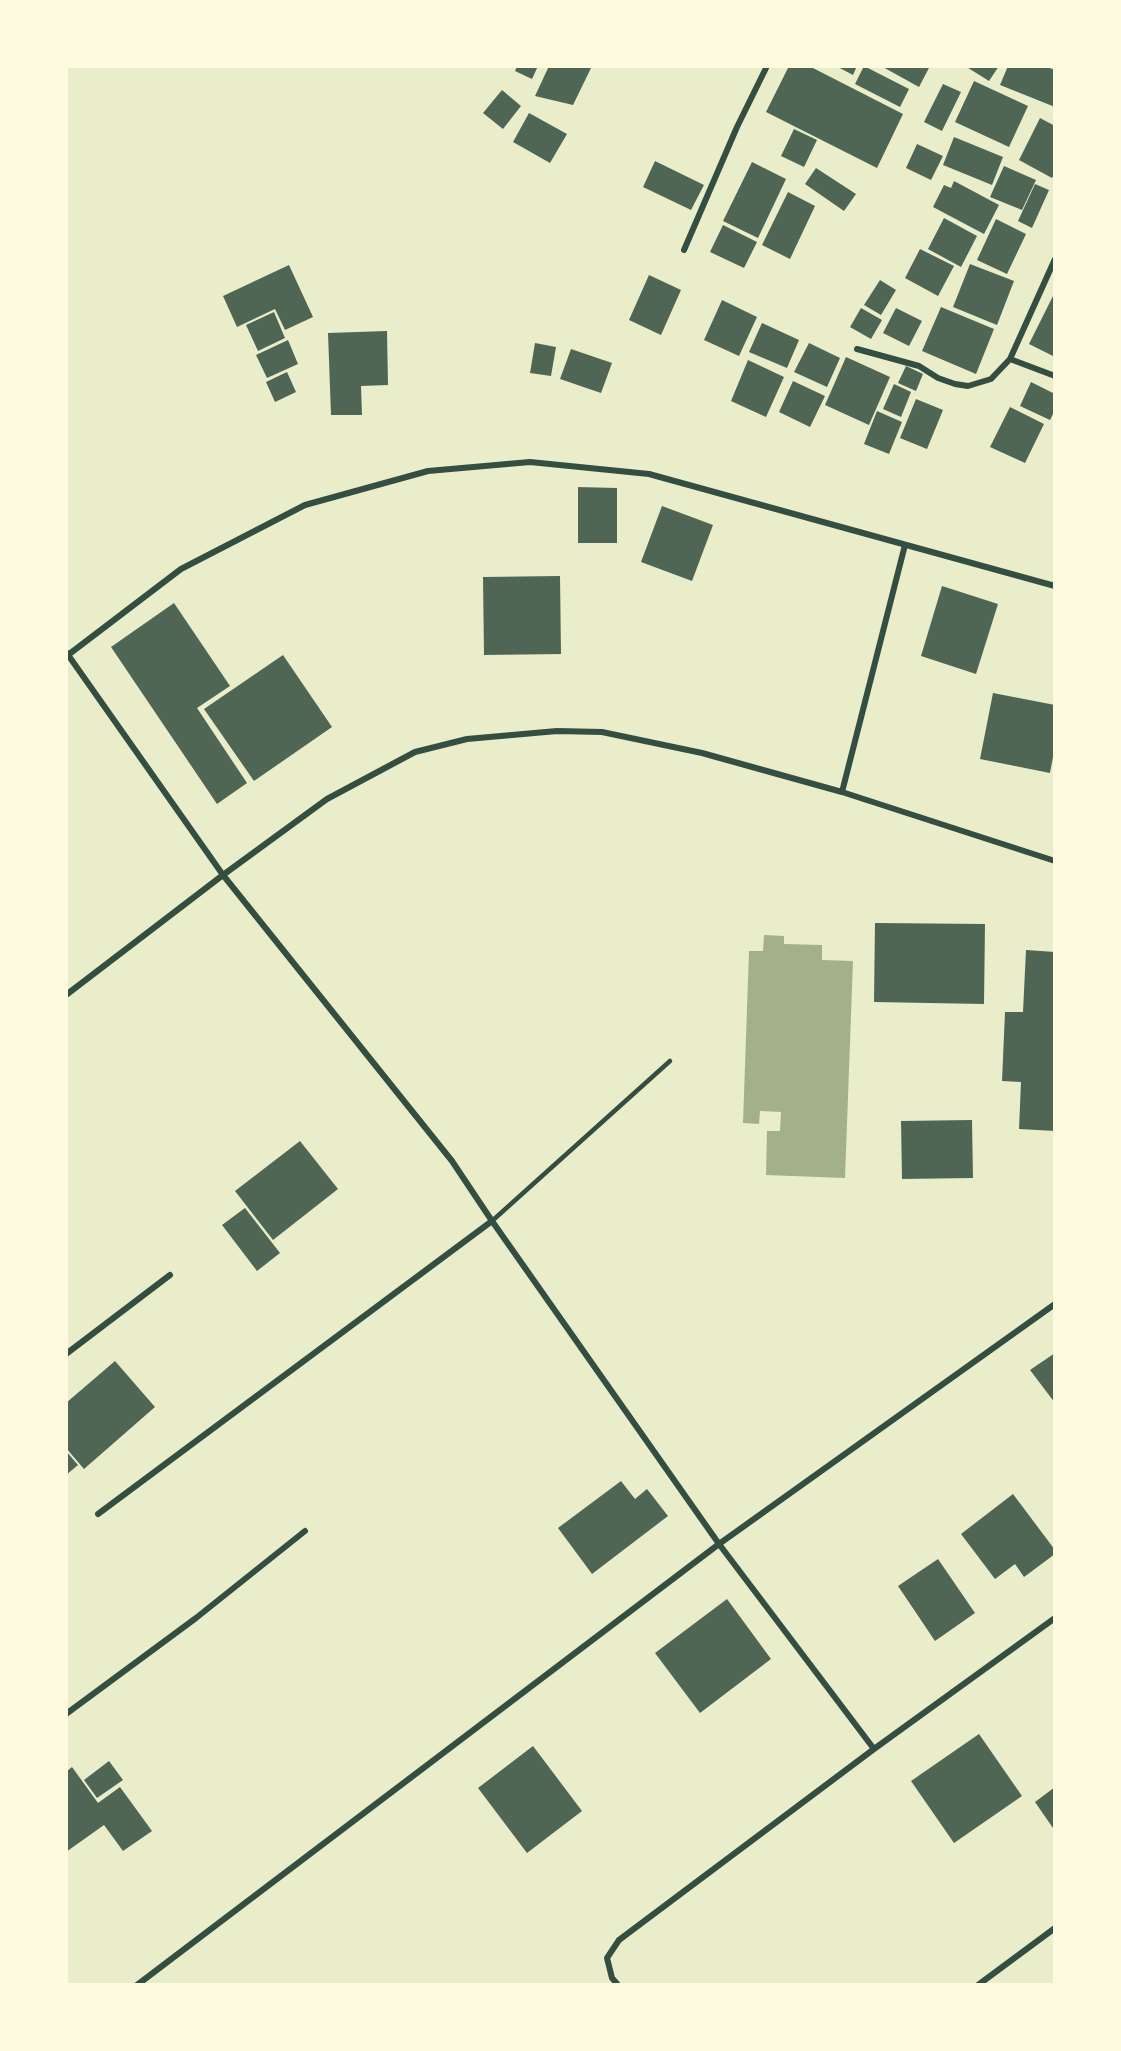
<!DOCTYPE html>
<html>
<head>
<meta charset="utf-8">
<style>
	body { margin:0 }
	#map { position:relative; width:1121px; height:2051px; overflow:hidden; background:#e9edc9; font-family:"Fira Sans",sans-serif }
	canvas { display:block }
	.frame { position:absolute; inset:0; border:68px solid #fefae0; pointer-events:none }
</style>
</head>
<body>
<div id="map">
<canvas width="1121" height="2051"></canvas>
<div class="frame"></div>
</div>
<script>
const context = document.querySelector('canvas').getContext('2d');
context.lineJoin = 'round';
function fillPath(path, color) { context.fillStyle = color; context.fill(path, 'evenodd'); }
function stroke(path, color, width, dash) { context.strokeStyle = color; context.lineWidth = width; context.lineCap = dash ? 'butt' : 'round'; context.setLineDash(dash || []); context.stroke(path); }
const water = new Path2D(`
	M764,935l20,1v8l38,1v15l31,1 -8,217 -79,-3 1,-44h13l1,-19 -21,-1 -1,13 -16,-1 6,-172h14z`);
const building = new Path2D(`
	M517,66h21l-6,13 -17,-8z
	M549,66h43l-19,39 -38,-9z
	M789,66h20l94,48 -26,54 -111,-56z
	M836,66h21l-4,9z
	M864,66l45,23 -9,18 -45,-23z
	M881,66h49l-11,21z
	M965,66h34l-10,15z
	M1008,66h36l11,4v37l-55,-22z
	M974,81l54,25 -19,41 -54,-25z
	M943,84l18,8 -19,39 -18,-9z
	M502,90l19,16 -18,23 -20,-16z
	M529,113l38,21 -17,29 -37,-21z
	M1040,118l15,8v47l-3,5 -33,-18z
	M794,129l23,11 -13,27 -23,-11z
	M954,137l49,20 -11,28 -49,-20z
	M917,144l26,12 -12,24 -25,-12z
	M655,161l49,24 -13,25 -48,-23z
	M752,162l34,17 -28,59 -35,-17z
	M1004,166l32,14 -14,30 -32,-13z
	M816,168l40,26 -12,17 -39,-27z
	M954,181l45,24 -15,29 -51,-27 11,-22 7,3z
	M1035,184l14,6 -17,38 -14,-7z
	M788,192l27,14 -25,53 -28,-14z
	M944,218l33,18 -16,31 -33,-18z
	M996,219l30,15 -19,40 -30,-14z
	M723,225l34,17 -13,26 -34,-16z
	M920,249l34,17 -16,30 -33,-18z
	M970,264l44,17 -17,44 -44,-18z
	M289,265l24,52 -28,13 -10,-21 -38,18 -14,-31z
	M649,275l32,15 -20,45 -32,-15z
	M880,280l16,10 -15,25 -17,-10z
	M1055,292v65l-26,-13z
	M722,300l35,17 -18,39 -35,-16z
	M941,307l53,22 -18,45 -54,-23z
	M861,308l21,12 -11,19 -21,-12z
	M896,308l26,13 -13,25 -26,-13z
	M274,312l11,26 -27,13 -12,-26z
	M762,323l37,17 -12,28 -38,-16z
	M387,331l1,54 -27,1 1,29h-31l-3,-82z
	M288,340l10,24 -31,14 -11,-23z
	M535,343l21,4 -5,29 -21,-3z
	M809,343l31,15 -13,29 -33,-15z
	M571,349l41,14 -11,30 -41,-14z
	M846,357l44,20 -21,48 -44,-20z
	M748,360l36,17 -18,40 -35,-16z
	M906,366l17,8 -7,17 -18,-8z
	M287,372l9,20 -21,10 -9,-20z
	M793,381l32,15 -15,31 -31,-15z
	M1031,382l24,12v16l-5,10 -30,-14z
	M894,384l17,8 -10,25 -18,-8z
	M916,399l27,11 -16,39 -27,-11z
	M1010,407l34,17 -19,39 -35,-16z
	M877,411l25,11 -13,32 -25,-10z
	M578,487l39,1v55h-39z
	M662,506l51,19 -21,56 -51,-19z
	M560,576l1,78 -77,1 -1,-78z
	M942,586l56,18 -22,70 -55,-18z
	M174,603l56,83 -33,22 50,75 -30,21 -106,-157z
	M283,655l49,72 -78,54 -50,-72z
	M993,693l62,12v41l-5,27 -70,-14z
	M875,923l110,1 -1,80 -110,-2z
	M1026,950l29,2v179l-36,-2 2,-47 -19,-1 3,-69h18z
	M972,1120l1,58 -71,1 -1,-58z
	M300,1141l38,48 -65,51 -38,-49z
	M245,1208l35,45 -23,18 -35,-46z
	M1055,1353v50l-25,-33z
	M115,1361l40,46 -71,62 -18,-21v-45z
	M66,1451l12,14 -12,10z
	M621,1481l14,18 12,-10 21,27 -76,58 -34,-46z
	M1013,1494l42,56v4l-31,23 -9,-13 -20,15 -34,-45z
	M938,1559l37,54 -40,28 -37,-55z
	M727,1599l44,60 -71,54 -45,-60z
	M979,1734l43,62 -68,47 -43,-62z
	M533,1746l49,65 -55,42 -49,-65z
	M109,1761l14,19 -26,18 -13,-18z
	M72,1767l26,36 22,-16 32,44 -29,20 -19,-26 -38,27v-80z
	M1055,1787v44l-20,-29z`);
const service = new Path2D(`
	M492,1221l178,-160`);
const minor = new Path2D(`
	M684,250l53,-123 30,-61
	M857,349l62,17 19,12 17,6 13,2 23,-7 19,-20 45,-100
	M1010,359l45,17
	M66,652l157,223 229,286 40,60 227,323 155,205
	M68,655l113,-86 124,-64 123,-34 102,-9 119,12 406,112
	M842,792l63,-247
	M66,995l157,-120 104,-76 88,-47 52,-13 90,-8 45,1 100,21 140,39 213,69
	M66,1354l104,-79
	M98,1514l394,-293
	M66,1714l130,-96 109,-87
	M137,1985l582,-441 336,-240
	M618,1985l-6,-7 -5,-20 12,-18 255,-191 181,-131
	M978,1985l77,-57`);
fillPath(water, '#a3b18a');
fillPath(building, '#4f6655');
stroke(service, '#344e41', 4.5);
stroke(minor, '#344e41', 6);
</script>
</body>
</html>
